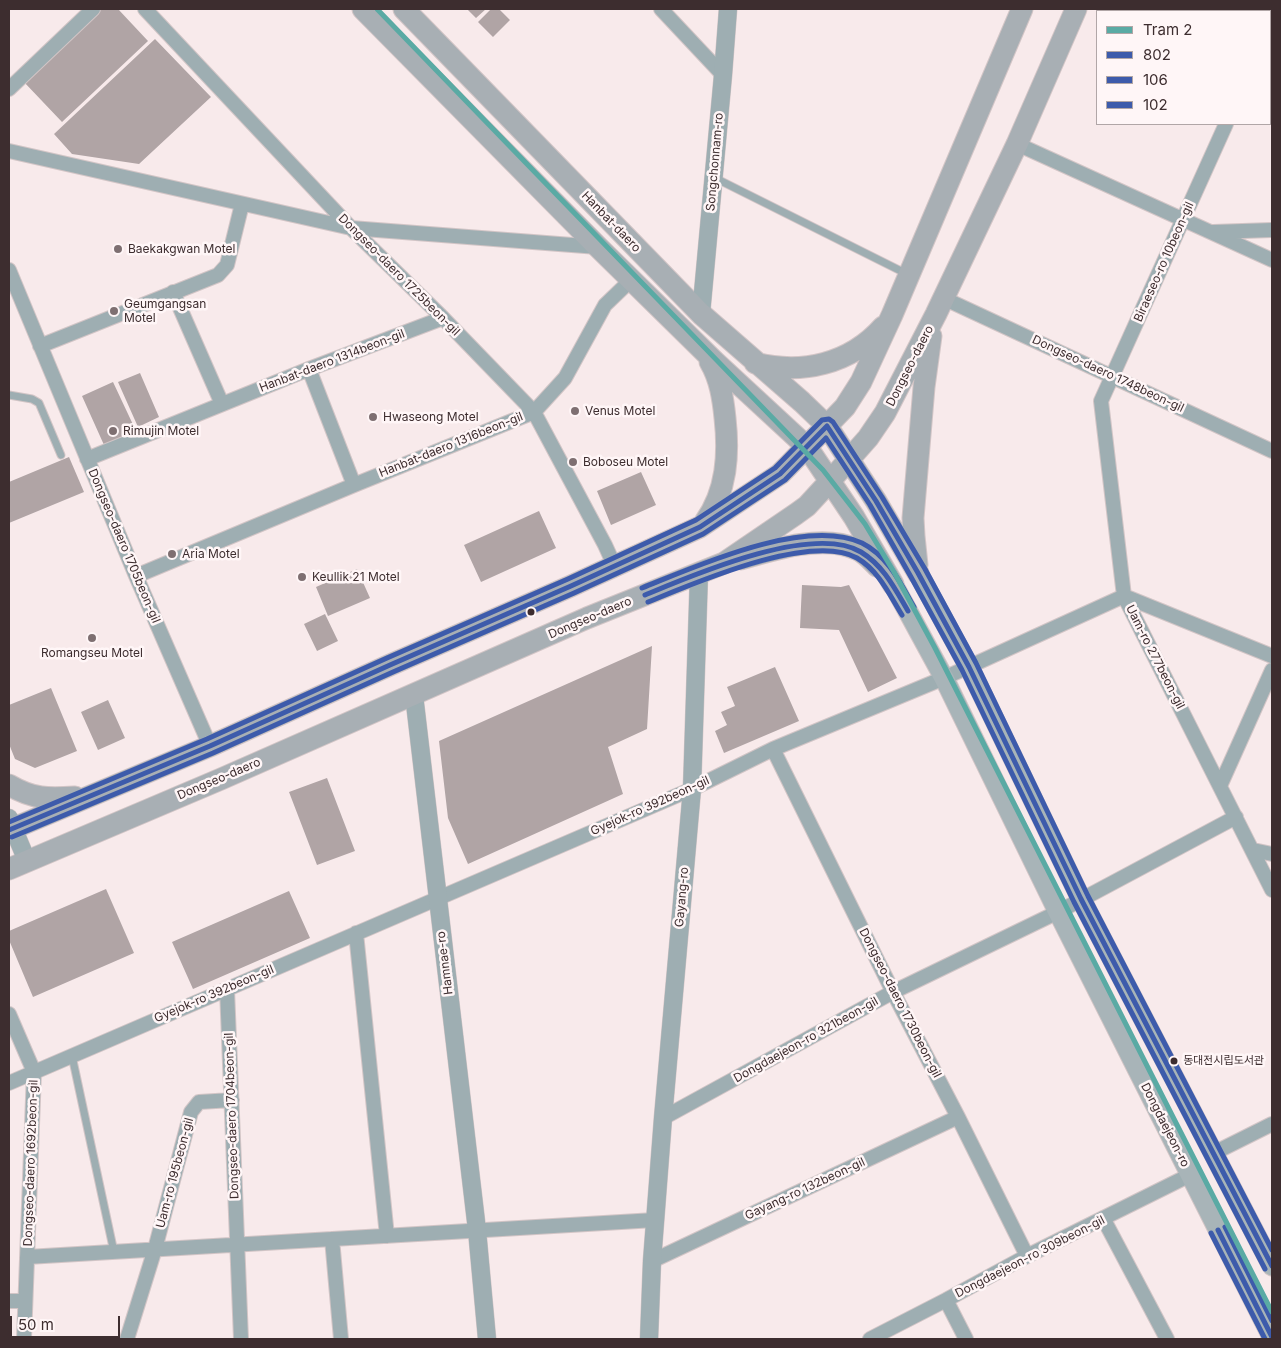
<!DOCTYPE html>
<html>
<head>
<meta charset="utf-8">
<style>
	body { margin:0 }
	#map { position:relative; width:1281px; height:1348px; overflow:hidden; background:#f8eaeb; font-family:Inter,sans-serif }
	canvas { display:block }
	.frame { position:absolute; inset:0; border:10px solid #3d2d2f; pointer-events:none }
	.legend { position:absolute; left:1096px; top:10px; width:175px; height:115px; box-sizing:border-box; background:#fff6f7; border:1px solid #b1a6a7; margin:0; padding:6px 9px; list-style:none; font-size:15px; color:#3d2d2f }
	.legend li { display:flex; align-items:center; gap:10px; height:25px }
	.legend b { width:25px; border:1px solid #b1a6a7 }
	.scale { position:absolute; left:10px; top:1316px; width:110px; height:22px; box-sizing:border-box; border:2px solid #3d2d2f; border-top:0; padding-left:6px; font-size:15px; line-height:18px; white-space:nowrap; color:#3d2d2f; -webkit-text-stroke:4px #fff6f7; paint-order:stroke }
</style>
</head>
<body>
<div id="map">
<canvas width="1281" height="1348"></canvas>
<div class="frame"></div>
<ul class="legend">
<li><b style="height:6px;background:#5aaaa4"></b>Tram 2</li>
<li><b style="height:6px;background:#3d5bab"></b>802</li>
<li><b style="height:6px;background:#3d5bab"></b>106</li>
<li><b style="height:6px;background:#3d5bab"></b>102</li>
</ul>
<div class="scale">50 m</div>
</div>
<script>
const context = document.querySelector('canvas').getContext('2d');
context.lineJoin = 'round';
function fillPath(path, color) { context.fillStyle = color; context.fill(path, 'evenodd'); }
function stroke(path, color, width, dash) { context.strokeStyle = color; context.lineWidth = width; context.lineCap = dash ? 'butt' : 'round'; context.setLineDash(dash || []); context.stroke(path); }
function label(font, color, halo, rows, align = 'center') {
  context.font = font + ' Inter,"Noto Sans KR",sans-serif'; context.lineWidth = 5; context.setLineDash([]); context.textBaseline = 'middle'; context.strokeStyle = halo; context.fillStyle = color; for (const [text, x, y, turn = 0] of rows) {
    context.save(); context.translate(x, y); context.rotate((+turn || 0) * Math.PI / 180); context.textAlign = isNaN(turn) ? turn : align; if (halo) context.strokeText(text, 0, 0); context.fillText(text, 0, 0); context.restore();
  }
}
const building = new Path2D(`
	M100,9h18l30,32 -86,81 -39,-41z
	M467,9h19l-10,9z
	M491,9h8l11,11 -17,17 -15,-15z
	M1220,9h37l-1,2h-30z
	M155,39l56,58 -72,67 -67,-10 -18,-20z
	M140,373l19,44 -21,10 -20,-45z
	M113,382l23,49 -32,14 -22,-49z
	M69,457l15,35 -75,31v-41z
	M641,472l15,33 -45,20 -14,-34z
	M539,511l17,37 -75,34 -17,-37z
	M357,569l13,29 -42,18 -12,-29z
	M802,585l39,2 8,-2 48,93 -29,14 -29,-62 -39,-2z
	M325,614l13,27 -21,10 -13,-27z
	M652,646l-5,83 -39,18 15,47 -155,70 -20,-46 -9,-77z
	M775,667l24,54 -75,32 -9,-22 12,-6 -6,-13 14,-6 -8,-19z
	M51,688l26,63 -42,17 -20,-9 -6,-15v-39z
	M108,700l17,38 -27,12 -17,-38z
	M327,778l28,73 -38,14 -28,-73z
	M106,889l28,64 -101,44 -24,-57v-9z
	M289,891l21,47 -117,51 -21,-47z`);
const service = new Path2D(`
	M715,178l192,96
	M9,395l23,4 7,4 22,52
	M72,1056l42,196`);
const minor = new Path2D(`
	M145,9l206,219 92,90 91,94 71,133 10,22
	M661,9l62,66
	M1270,27l2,-6
	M1270,65l2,1
	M9,89l84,-80
	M1226,124l-125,277 23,195 148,294
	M1017,144l255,116
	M9,151l342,77 247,19
	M1213,232l59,-2
	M9,270l127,306 74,170
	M173,292l49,112
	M943,298l329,153
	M40,346l178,-71 9,-10 15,-61
	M309,369l45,116
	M87,459l222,-90 134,-51
	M136,576l218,-91 180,-73 31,-34 40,-73 26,-25
	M773,749l120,243 65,125 69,139
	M1220,786l52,-116
	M1253,850l19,4
	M356,933l31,303
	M227,989l14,350
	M9,1014l25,58 -10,267
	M9,1083l683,-294 81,-40 171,-71 180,-82 148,60
	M663,1118l230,-126 165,-80 178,-95
	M1214,1153l58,-29
	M1103,1218l64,121
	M332,1239l9,100
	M27,1257l628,-37
	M652,1261l306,-144
	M946,1300l20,39
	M9,1301h16
	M127,1339l28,-90 36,-137 8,-10 33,-2
	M870,1339l76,-39 81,-44 163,-81`);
const tertiary = new Path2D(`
	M701,314l22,-239 5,-66
	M414,695l63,535 10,109
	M9,818l18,43
	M649,1339l3,-78 11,-143 29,-329 7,-216`);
const secondary = new Path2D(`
	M918,573l51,94 112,232 191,367
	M893,584l51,94 114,234 214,425`);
const primary = new Path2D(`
	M363,9l235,238 116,114 93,86 47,70 39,67
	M404,9l297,305 101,88 25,24 49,75 42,72
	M755,363c47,12 95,1 128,-36
	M705,522c22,-31 24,-68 20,-104 -2,-20 -5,-39 -15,-56
	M741,559c34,-10 82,-25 115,-10 8,3 15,11 21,17
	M917,565l-3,-29 -1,-18 11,-131 7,-51
	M9,785c24,14 39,14 66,12
	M9,830l201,-84 180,-81 181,-79 129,-59 80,-53 9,-9 56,-58 16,-25 31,-67 130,-306
	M9,869l212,-90 366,-161 137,-55 72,-49 11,-8 23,-25 38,-43 17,-25 51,-99 81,-170 59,-135`);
const bus1 = new Path2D(`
	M645,595c48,-20 168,-72 216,-43 23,14 34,37 47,59
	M9,830l201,-84 180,-81 181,-79 129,-59 80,-53 47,-48 49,75 42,72 51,94 112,232 191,367
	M1218,1230l54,107`);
const bus2 = new Path2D(`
	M648,602c47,-19 163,-70 209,-44 22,13 32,36 45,57
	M12,837l201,-84 180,-81 181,-79 129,-59 82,-54 41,-42 44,67 41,72 51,93 112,232 191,367
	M1211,1233l54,106`);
const bus3 = new Path2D(`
	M642,588c55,-22 162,-71 220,-45 26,13 39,41 52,64
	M9,822l198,-83 180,-81 181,-79 128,-59 79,-52 47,-48 7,-1 4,3 49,75 43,72 51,94 112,233 184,354
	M1225,1227l47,94`);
const tram1 = new Path2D(`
	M377,9l446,461 42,54 29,48 41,76 337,664`);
const markers = [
	[118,249,5,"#7e6f71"],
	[114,311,5,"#7e6f71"],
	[575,411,5,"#7e6f71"],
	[373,417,5,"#7e6f71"],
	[113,431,5,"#7e6f71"],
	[573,462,5,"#7e6f71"],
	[172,554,5,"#7e6f71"],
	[302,577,5,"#7e6f71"],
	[531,612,4.5,"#3d2d2f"],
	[92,638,5,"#7e6f71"],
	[1174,1061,4.5,"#3d2d2f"]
];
const busNames = [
	["동대전시립도서관",1183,1061]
];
const streetNames = [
	["Songchonnam-ro",715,162,-85],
	["Hanbat-daero",611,222,46],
	["Biraeseo-ro 10beon-gil",1164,262,-66],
	["Dongseo-daero 1725beon-gil",399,275,45],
	["Hanbat-daero 1314beon-gil",332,361,-21],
	["Dongseo-daero",910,366,-63],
	["Dongseo-daero 1748beon-gil",1108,374,25],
	["Hanbat-daero 1316beon-gil",451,445,-22],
	["Dongseo-daero 1705beon-gil",124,546,67],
	["Dongseo-daero",590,618,-23],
	["Uam-ro 277beon-gil",1155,657,63],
	["Dongseo-daero",219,779,-23],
	["Gyejok-ro 392beon-gil",650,806,-24],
	["Gayang-ro",682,897,-85],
	["Hamnae-ro",445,963,-97],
	["Gyejok-ro 392beon-gil",214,994,-23],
	["Dongseo-daero 1730beon-gil",900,1003,63],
	["Dongdaejeon-ro 321beon-gil",806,1040,-29],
	["Dongseo-daero 1704beon-gil",232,1116,-92],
	["Dongdaejeon-ro",1165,1125,63],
	["Dongseo-daero 1692beon-gil",31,1163,-88],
	["Uam-ro 195beon-gil",175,1173,-75],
	["Gayang-ro 132beon-gil",805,1189,-25],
	["Dongdaejeon-ro 309beon-gil",1030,1257,-27]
];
const poiNames = [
	["Baekakgwan Motel",128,249],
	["Geumgangsan",124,304],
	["Motel",124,318],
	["Venus Motel",585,411],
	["Hwaseong Motel",383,417],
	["Rimujin Motel",123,431],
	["Boboseu Motel",583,462],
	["Aria Motel",182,554],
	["Keullik 21 Motel",312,577],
	["Romangseu Motel",92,653,"center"]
];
fillPath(building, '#b0a4a5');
stroke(service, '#d2c5c6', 9);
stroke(minor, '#d2c5c6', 16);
stroke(tertiary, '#d2c5c6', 19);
stroke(secondary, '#d2c5c6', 21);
stroke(primary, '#d2c5c6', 23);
stroke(service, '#9eaeb2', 7);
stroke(minor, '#9eaeb2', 14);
stroke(tertiary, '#9eaeb2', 18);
stroke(secondary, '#a8b4b8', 19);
stroke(primary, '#a8afb4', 21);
stroke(bus1, '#3d5bab', 5);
stroke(bus2, '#3d5bab', 5);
stroke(bus3, '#3d5bab', 5);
stroke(tram1, '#5aaaa4', 5);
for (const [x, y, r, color] of markers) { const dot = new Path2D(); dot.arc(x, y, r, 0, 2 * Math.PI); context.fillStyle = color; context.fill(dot); stroke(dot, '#fff6f7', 2); }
label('11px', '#3d2d2f', '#fff6f7', busNames, 'left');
label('12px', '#3d2d2f', '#fff6f7', streetNames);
label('12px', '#3d2d2f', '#fff6f7', poiNames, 'left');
</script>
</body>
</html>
